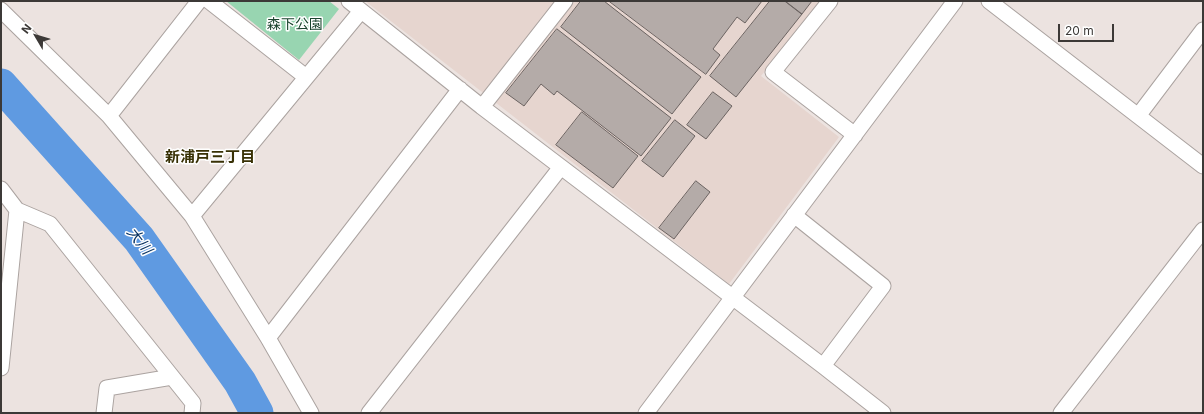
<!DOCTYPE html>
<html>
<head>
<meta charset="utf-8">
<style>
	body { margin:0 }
	#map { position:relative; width:1204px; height:414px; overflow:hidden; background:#ece3e0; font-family:Inter,sans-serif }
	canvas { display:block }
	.frame { position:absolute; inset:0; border:2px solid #3c3937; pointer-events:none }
	.north { position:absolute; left:16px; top:16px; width:40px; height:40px; -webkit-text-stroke:3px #fff; paint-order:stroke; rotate:308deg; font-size:11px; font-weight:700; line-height:16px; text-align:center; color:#3c3937 }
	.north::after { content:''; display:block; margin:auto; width:14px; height:18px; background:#3c3937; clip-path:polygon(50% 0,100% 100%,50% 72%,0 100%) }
	.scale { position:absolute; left:1058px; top:24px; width:56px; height:18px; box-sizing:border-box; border:2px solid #3c3937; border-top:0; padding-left:5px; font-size:12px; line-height:14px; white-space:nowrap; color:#3c3937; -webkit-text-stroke:3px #fff; paint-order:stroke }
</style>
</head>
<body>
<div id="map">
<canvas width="1204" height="414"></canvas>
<div class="frame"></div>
<div class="north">N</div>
<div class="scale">20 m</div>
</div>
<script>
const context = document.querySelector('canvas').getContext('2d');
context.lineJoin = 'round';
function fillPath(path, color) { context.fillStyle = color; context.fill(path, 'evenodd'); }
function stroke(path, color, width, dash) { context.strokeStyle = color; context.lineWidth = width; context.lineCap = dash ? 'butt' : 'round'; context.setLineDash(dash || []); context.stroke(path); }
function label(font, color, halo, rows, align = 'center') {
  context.font = font + ' Inter,"Noto Sans JP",sans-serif'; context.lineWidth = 3; context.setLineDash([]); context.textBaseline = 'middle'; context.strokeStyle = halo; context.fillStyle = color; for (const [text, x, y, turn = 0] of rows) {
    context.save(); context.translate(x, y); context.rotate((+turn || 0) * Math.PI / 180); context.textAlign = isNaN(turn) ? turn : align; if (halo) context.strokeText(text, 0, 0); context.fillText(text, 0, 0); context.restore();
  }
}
const built = new Path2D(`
	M365,1h455l-59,75 78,61 -110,147z`);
const green = new Path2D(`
	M226,1h103l10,8 -40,51z`);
const river = new Path2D(`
	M1,85l138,154 101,143 17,31`);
const building = new Path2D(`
	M581,1h23l97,76 -29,37 -111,-87z
	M609,1h153l-17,22 -8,-6 -24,32 7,6 -14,19z
	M770,1h15l17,13 -66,83 -26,-21z
	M785,1h27l-10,13z
	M557,29l114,89 -30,38 -84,-65 -3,4 -13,-11 -17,22 -18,-13z
	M713,92l19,14 -26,33 -19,-14z
	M582,112l56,44 -25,32 -57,-43z
	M675,120l20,16 -32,41 -21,-16z
	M696,181l14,11 -36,47 -15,-11z`);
const street = new Path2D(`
	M209,1l97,76
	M349,1l133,106 341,259 60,47
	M830,1l-57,71 82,63
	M989,1l214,165
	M1,10l108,106 83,100 76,122 43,75
	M482,107l83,-106
	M109,116l90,-115
	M1138,116l65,-86
	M1,189l16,21 -16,158
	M17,210l33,14 143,179 -1,10
	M794,215l89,71 -60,80
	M192,216l169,-205
	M268,338l192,-249
	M104,413l3,-25 65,-11
	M369,413l192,-246
	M646,413l309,-412
	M1061,413l142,-183`);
const parkNames = [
	["森下公園",295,25]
];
const neighbourhoodNames = [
	["新浦戸三丁目",210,157]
];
const waterNames = [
	["大川",139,241,52]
];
fillPath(built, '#e6d5cf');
fillPath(green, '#98d5b1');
stroke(river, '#5f9ae1', 33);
fillPath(building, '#b4aba8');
stroke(building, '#6c6462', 1);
stroke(street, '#aba3a0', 17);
stroke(street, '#fff', 15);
label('14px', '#19432d', '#fff', parkNames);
label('bold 15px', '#383105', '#fff', neighbourhoodNames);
label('italic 15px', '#0c3563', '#fff', waterNames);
</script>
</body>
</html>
